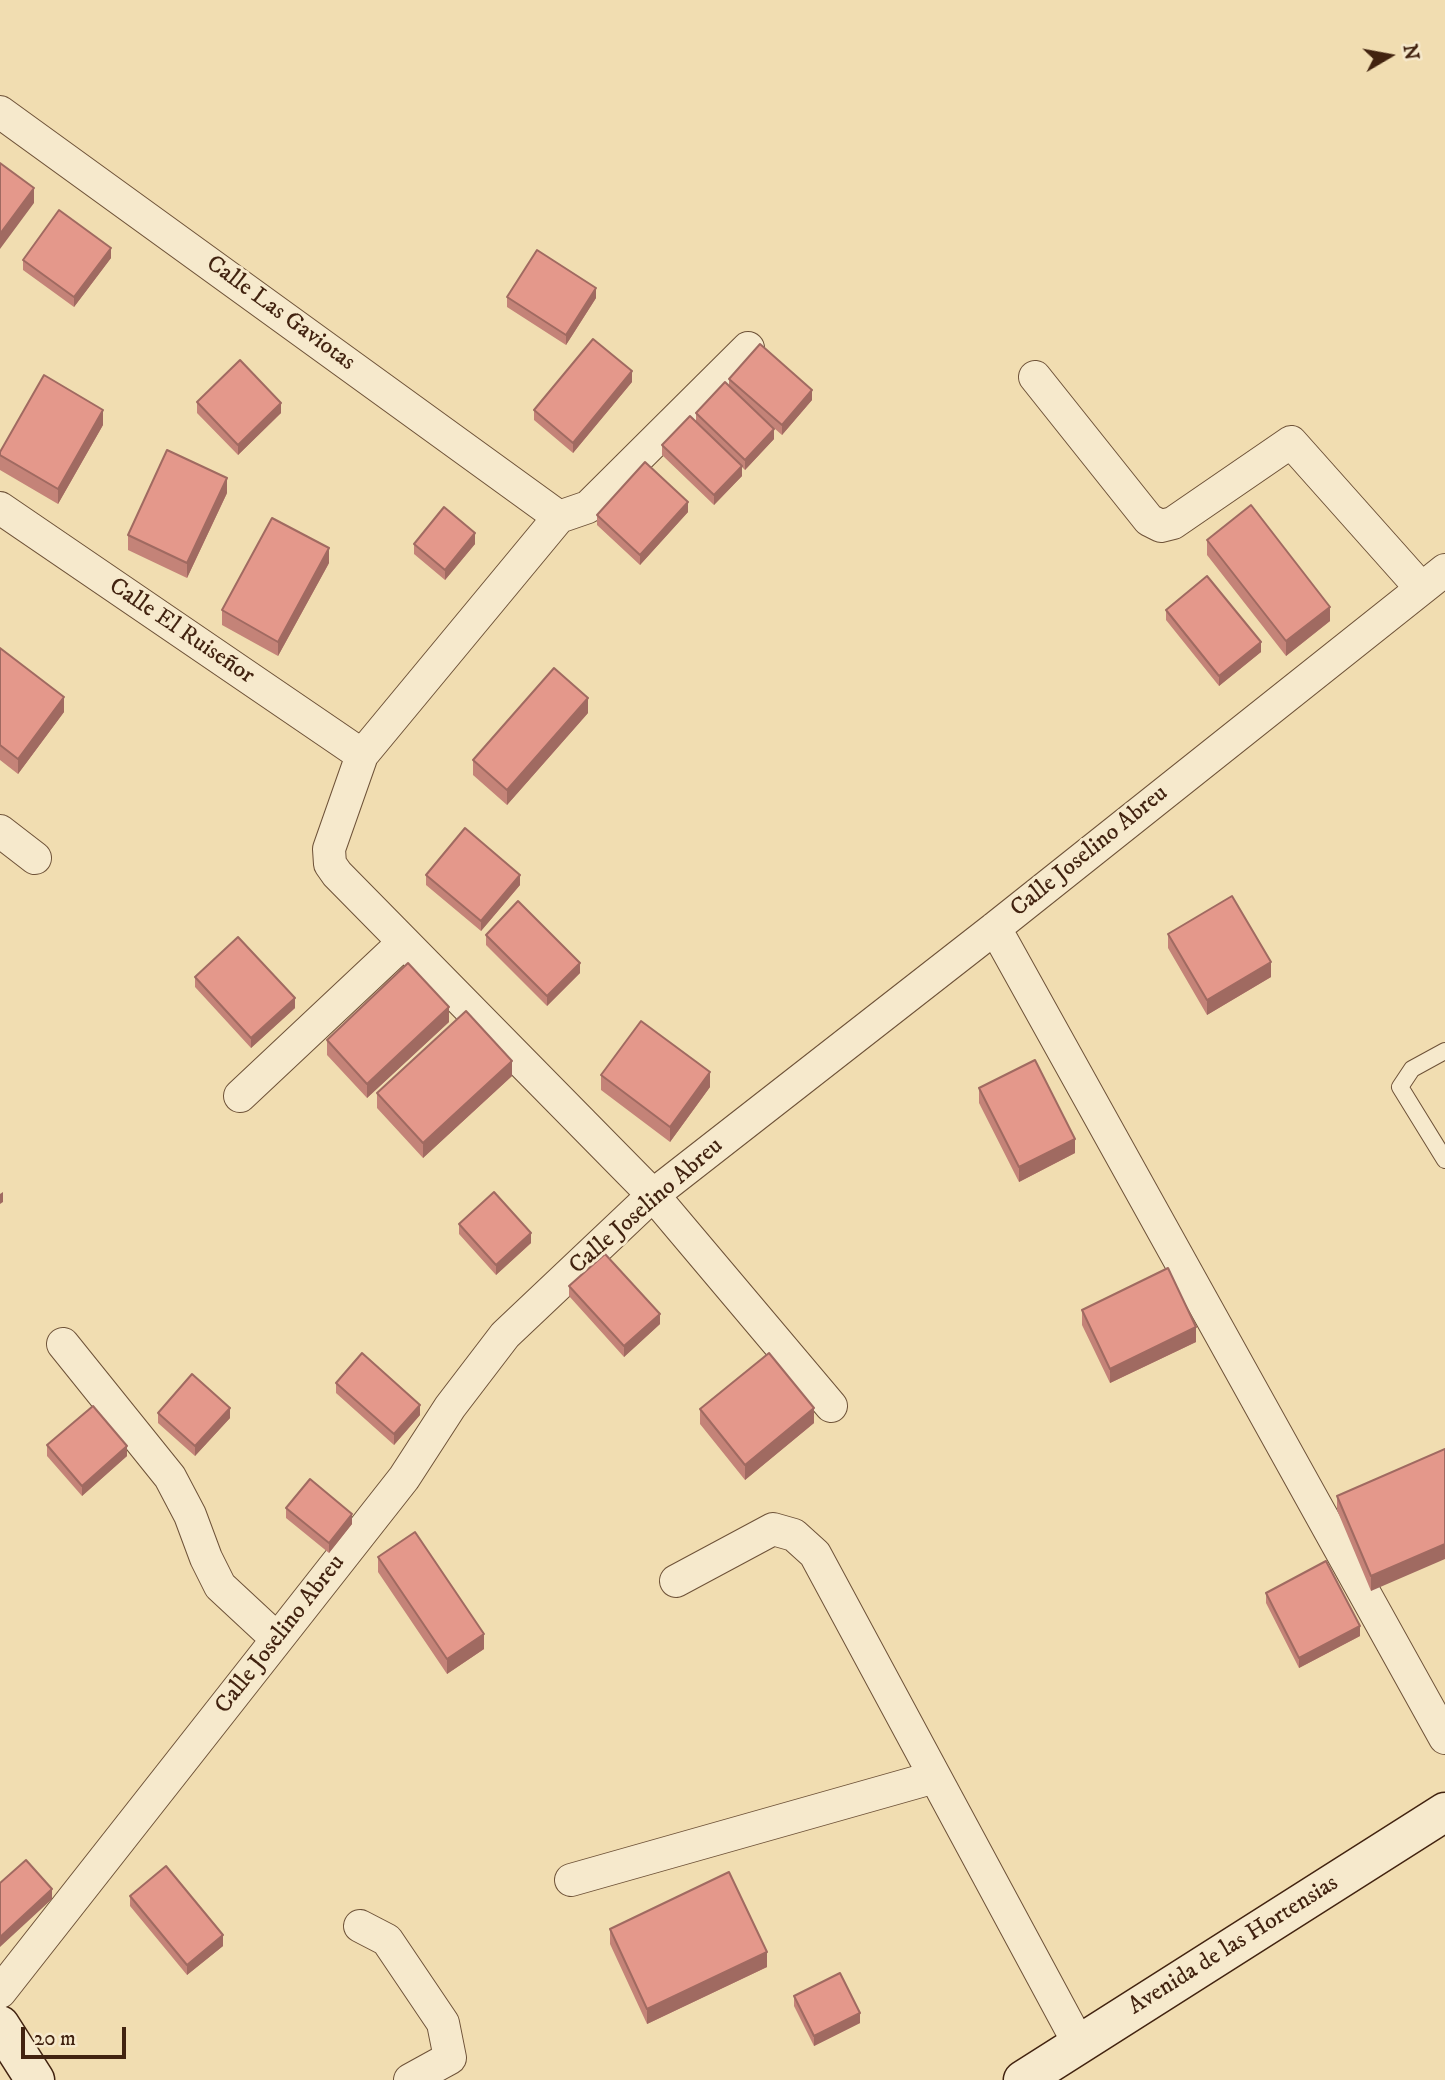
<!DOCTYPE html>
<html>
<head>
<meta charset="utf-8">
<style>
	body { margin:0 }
	#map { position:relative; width:1445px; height:2080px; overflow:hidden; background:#f1ddb1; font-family:"IM FELL DW Pica",serif }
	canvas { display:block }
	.north { position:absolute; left:1354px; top:21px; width:70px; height:70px; -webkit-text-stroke:5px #f6e9cc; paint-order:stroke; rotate:80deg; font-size:19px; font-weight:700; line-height:28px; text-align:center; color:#422310 }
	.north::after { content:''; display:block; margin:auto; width:24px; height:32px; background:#422310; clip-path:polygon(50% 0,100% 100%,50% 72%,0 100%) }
	.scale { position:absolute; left:21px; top:2027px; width:105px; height:32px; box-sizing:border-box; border:4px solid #422310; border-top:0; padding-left:9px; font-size:21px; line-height:24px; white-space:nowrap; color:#422310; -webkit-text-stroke:5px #f6e9cc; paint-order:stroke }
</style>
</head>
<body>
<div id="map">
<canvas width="1445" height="2080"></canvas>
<div class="north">N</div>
<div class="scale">20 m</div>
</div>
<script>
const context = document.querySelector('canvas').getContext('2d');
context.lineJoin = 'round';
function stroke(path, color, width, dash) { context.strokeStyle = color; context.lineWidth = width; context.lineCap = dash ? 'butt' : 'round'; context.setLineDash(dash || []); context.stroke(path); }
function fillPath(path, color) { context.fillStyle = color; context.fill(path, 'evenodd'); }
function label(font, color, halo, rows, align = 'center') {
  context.font = font + ' "IM FELL DW Pica",serif'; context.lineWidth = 6; context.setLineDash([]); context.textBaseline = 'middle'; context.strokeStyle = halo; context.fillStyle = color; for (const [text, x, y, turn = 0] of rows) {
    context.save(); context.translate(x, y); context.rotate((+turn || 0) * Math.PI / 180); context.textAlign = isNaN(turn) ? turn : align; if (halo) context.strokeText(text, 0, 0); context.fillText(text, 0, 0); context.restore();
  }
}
const service = new Path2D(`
	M1445,1051l-33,18 -12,18 45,73`);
const minor = new Path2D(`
	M0,112l559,405
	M748,348l-160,159 -29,10 -197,238 -33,94 1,15 7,10 316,321 178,211
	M1035,377l114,143 12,6 12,-3 118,-81 130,146
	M0,508l362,247
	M0,831l35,27
	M995,928l450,810
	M240,1096l164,-154
	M63,1344l107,133 20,38 16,43 14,28 57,53
	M676,1581l97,-52 21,6 21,19 264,490
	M571,1880l364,-103
	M360,1926l27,14 56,83 7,35 -40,22
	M0,1992l404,-514 46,-71 55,-72 148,-140 342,-267 450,-358`);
const secondary = new Path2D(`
	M0,2025l35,55
	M1023,2080l422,-268`);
const wall = new Path2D(`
	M111,258l-37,49 -51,-37v-10z
	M507,297l89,1 -30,47 -59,-38z
	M729,379l83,21 -30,35 -15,-13 7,17 -29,31 -3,-3v9l-28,29 -52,-50v-10l34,-24v-8l33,-27z
	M632,382l-59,71 -39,-33v-10z
	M197,402l84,11 -43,42 -41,-42z
	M103,425l-45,79 -58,-34v-18z
	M227,493l-40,85 -59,-28v-15z
	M688,512l-48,53 -43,-40v-10z
	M1207,540l123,81 -44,35 -79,-101z
	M414,544h61l-30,36 -31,-26z
	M329,563l-51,93 -56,-31v-15z
	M1166,610l95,42 -42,34 -53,-66z
	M0,648l64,64 -46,62 -18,-14z
	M588,713l-81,92 -34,-30v-15z
	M426,875l94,10 -39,46 -55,-46z
	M1168,934l103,43 -64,38 -39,-67z
	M486,935l94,38 -33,33 -61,-61z
	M195,977l100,31 -44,40 -56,-61z
	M449,1022l-82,76 -40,-43v-15z
	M601,1075l109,12 -40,55 -69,-52z
	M512,1076l-89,82 -46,-50v-15z
	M979,1088l96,65 -56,29 -40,-79z
	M459,1224l72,19 -35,32 -37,-41z
	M569,1286l91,38 -36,33 -55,-61z
	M1082,1310l114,32 -86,41 -28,-58z
	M336,1383l84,32 -26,30 -58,-52z
	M700,1409l114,14 -69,57 -45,-56z
	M158,1413l72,5 -35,38 -37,-33z
	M47,1445l80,11 -45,40 -35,-40z
	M1445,1449l-74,142 -34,-81v-14z
	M286,1508l66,16 -23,29 -43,-35z
	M378,1557l106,92 -37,25 -69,-102z
	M1266,1593l94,43 -61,32 -33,-65z
	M130,1896l93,50 -36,29 -57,-69z
	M610,1929l157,38 -120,57 -37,-80z
	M794,1996l66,27 -46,23 -20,-40z`);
const shadedWall = new Path2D(`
	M34,188v15l-34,46v-15z
	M111,248v10l-37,49v-10z
	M596,288v10l-30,47v-10z
	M632,371v11l-59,71v-10z
	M812,390v10l-30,35v-10z
	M281,403v10l-43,42v-10z
	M103,410v15l-45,79v-15z
	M774,429v10l-29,31v-10z
	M742,466v10l-28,29v-10z
	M227,478v15l-40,85v-15z
	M688,502v10l-48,53v-10z
	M475,533v11l-30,36v-10z
	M329,548v15l-51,93v-14z
	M1330,607v14l-44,35v-15z
	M1261,642v10l-42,34v-10z
	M64,697v15l-46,62v-15z
	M588,698v15l-81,92v-15z
	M520,875v10l-39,46v-10z
	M1271,962v15l-64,38v-15z
	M580,963v10l-33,33v-10z
	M295,998v10l-44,40v-10z
	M449,1007v15l-82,76v-14z
	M512,1061v15l-89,82v-15z
	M710,1072v15l-40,55v-15z
	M1075,1139v14l-56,29v-15z
	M3,1192v10l-3,2v-10z
	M531,1233v10l-35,32v-10z
	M660,1314v10l-36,33v-11z
	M1196,1327v15l-86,41v-14z
	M420,1405v10l-26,30v-11z
	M230,1408v10l-35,38v-10z
	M814,1408v15l-69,57v-15z
	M127,1446v10l-45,40v-10z
	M352,1514v10l-23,29v-10z
	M1445,1544v15l-74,32v-15z
	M1360,1626v10l-61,32v-10z
	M484,1634v15l-37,25v-15z
	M52,1889v10l-52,48v-10z
	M223,1935v11l-36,29v-10z
	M767,1952v15l-120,57v-15z
	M860,2013v10l-46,23v-10z`);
const building = new Path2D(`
	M0,163l34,25 -34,46z
	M59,210l52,38 -37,49 -51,-37z
	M537,250l59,38 -30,47 -59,-38z
	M593,339l39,32 -59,72 -39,-33z
	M760,344l52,46 -30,35 -53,-46z
	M240,360l41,43 -43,42 -41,-43z
	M44,375l59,35 -45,79 -58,-34v-3z
	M725,382l49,47 -29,31 -49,-47z
	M690,416l52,50 -28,29 -52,-50z
	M167,450l60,28 -40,85 -59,-28z
	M645,462l43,40 -48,53 -43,-40z
	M1251,505l79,102 -44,34 -79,-101z
	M444,507l31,26 -30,37 -31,-26z
	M272,518l57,30 -51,94 -56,-32z
	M1207,576l54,66 -42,34 -53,-66z
	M0,648l64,49 -46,62 -18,-14z
	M554,668l34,30 -81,92 -34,-30z
	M465,828l55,47 -39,46 -55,-46z
	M1232,896l39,66 -64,38 -39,-66z
	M518,901l62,62 -33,33 -61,-61z
	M238,937l57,61 -44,40 -56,-61z
	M408,963l41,44 -82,77 -40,-44z
	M466,1011l46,50 -89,82 -46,-50z
	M641,1021l69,51 -40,55 -69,-52z
	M1035,1060l40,79 -56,28 -40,-79z
	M494,1192l37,41 -35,32 -37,-41z
	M605,1254l55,60 -36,32 -55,-60z
	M1168,1268l28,59 -86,42 -28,-59z
	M362,1353l58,52 -26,29 -58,-51z
	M769,1353l45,55 -69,57 -45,-56z
	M192,1374l38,34 -35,38 -37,-33z
	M93,1406l34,40 -45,40 -35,-41z
	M1445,1449v95l-74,32 -34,-80z
	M310,1479l42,35 -23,29 -43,-35z
	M415,1532l69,102 -37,25 -69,-102z
	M1326,1561l34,65 -61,32 -33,-65z
	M26,1860l26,29 -52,48v-54z
	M166,1866l57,69 -36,30 -57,-69z
	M729,1872l38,80 -120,57 -37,-80z
	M840,1973l20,40 -46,23 -20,-40z`);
const streetNames = [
	["Calle Las Gaviotas",280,314,36],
	["Calle El Ruiseñor",181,632,34],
	["Calle Joselino Abreu",1090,852,-39],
	["Calle Joselino Abreu",647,1207,-41],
	["Calle Joselino Abreu",281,1635,-52],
	["Avenida de las Hortensias",1234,1946,-32]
];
stroke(service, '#6e5238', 18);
stroke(minor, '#6e5238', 34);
stroke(secondary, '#422310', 41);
stroke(service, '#f6e9cc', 16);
stroke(minor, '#f6e9cc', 32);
stroke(secondary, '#f6e9cc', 38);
fillPath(wall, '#c48378');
fillPath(shadedWall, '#a06a61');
fillPath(building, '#e4988b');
stroke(building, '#a06a61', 2);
label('24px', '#422310', '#f6e9cc', streetNames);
</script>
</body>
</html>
